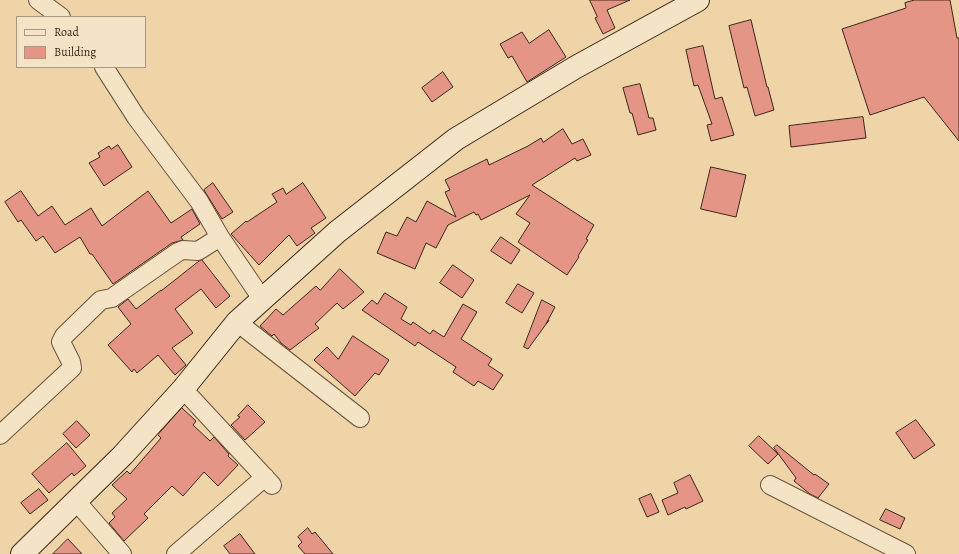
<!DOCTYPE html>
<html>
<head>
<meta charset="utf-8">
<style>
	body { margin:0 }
	#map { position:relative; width:959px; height:554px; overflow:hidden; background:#efd4a7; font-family:Alegreya,serif }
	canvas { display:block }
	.legend { position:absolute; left:16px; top:16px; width:130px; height:52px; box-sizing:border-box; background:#f5e3c6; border:1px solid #ab9782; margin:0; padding:5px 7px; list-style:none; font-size:12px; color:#3c261b }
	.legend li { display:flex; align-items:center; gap:8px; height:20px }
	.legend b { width:20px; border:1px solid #ab9782 }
</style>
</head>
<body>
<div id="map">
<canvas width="959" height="554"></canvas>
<ul class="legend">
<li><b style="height:5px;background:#f5e3c6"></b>Road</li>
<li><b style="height:11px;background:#e59585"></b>Building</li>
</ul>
</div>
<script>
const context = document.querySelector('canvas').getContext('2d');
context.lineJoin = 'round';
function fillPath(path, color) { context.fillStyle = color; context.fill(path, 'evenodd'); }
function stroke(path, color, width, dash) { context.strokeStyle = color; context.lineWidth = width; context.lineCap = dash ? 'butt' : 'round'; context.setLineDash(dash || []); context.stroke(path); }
const building = new Path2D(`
	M590,0h40l-23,10 8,18 -12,6 -8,-16 2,-1z
	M915,0h35l7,38h2v103l-35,-44 -54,18 -28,-86 64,-21 -1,-5z
	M751,20l16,67h1l6,23 -19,6 -8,-29 -3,1 -15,-62z
	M549,30l17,27 -39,25 -15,-26 -4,2 -8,-14 22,-12 7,11z
	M703,46l12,53 7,-2 12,38 -23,6 -4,-16 5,-1 -14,-39 -4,1 -8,-36z
	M443,72l10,15 -21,15 -10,-14z
	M640,84l9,34h4l3,12 -18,5 -6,-22h-2l-7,-25z
	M863,117l3,21 -75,9 -2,-21z
	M563,129l9,15 11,-5 8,16 -14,6 -2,-3 -43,27 62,40 -8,14 2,1 -10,16 1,1 -12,18 -49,-33 12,-19 -14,-9 14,-19 -49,25 -3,-6 -2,1 -2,-3 -26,13 -12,23 -10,-5 -11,26 -38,-16 9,-21 11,4 10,-19 9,5 11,-21 29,16 -11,-25 5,-2 -5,-10 42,-21 2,6 39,-19 13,-8 2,4z
	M118,145l14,22 -28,19 -15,-23 11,-6 -2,-4 11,-7 2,3z
	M711,167l35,8 -10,42 -35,-8z
	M213,183l20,29 -11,7 -18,-29z
	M303,183l23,35 -15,10 4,5 -18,13 -8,-11 -30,30 -28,-31 15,-13 1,1 30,-20 -5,-8 11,-6 3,6z
	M21,191l17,25 14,-10 13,19 26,-17 11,18 46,-35 23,32 21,-14 8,15 -19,13 2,3 -11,3 -59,41 -21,-30h-2l-10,-17 -25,16 -12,-17 -7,5 -15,-21 -3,2 -13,-20z
	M501,237l19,13 -9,14 -20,-13z
	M202,260l28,36 -14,12 -15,-19 -26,20 18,24 -21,15 14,17 -11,10 -17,-20 -21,18 -3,-4 -2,3 -24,-27 23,-21 -13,-17 10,-8 8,10 25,-19v1l38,-30z
	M453,265l21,15 -12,18 -22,-15z
	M340,269l24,23 -21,17 -6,-6 -22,21 4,4 -29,22 -9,-7 -7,-9 -2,2 -12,-10 16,-17 7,6 33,-29 4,4z
	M518,284l16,9 -12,20 -16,-10z
	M385,293l22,14 -6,12 10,6 2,-3 17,12 3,-4 11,7 19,-33 14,8 -16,27 31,20 -4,6 15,10 -10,15 -15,-9 -4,5 -21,-14 3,-5 -38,-25 -3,4 -53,-36 10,-10 5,4z
	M542,300l13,7 -9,17 3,-4 -21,29 -4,-2z
	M353,336l36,24 -10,15 -4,-2 -20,23 -41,-36 13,-13 11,12z
	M248,405l17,17 -20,18 -14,-15 9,-8 -2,-1z
	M182,408l14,13 -3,4 17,16 4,-4 15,17 -1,2 10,9 -20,21 -14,-14 -21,24 -11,-10 -28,28 4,4 -24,23 -15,-18 6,-6 -3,-4 15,-14 -15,-14 15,-14 3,3 31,-36 -3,-3z
	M916,420l19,25 -21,14 -18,-26z
	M77,421l13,14 -14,13 -13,-14z
	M759,436l19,18 -10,10 -19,-18z
	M67,443l19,23 -12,10 -2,-3 -23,20 -17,-19z
	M777,445l37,30 1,-1 14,10 -11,14 -8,-4 -16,-13 2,-3 -22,-30z
	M690,475l13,26 -17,8 -1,-2 -17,8 -6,-15 16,-7 -4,-10z
	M39,489l9,11 -18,14 -9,-11z
	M651,494l8,18 -12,5 -8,-18z
	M886,509l19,9 -5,11 -20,-9z
	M308,528l4,6 3,-2 18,22h-28l-7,-8 4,-4 -4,-5z
	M240,534l15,20h-25l-6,-8z
	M68,539l14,15h-29z`);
const minor = new Path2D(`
	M38,0l23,17
	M104,67l32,50 63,84 21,36
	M237,322l123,96
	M183,389l89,96
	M0,435l72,-67 -1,-6 -10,-20 3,-6 37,-36 11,-2 4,-3 62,-43 5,-2 15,1 22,-14 42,62
	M770,485l136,69
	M76,501l46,53
	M176,554l89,-77`);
const secondary = new Path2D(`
	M22,554l101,-99 60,-66 54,-67 100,-90 119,-93 120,-72 122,-67`);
fillPath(building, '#e59585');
stroke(building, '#3c261b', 1);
stroke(minor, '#69523e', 20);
stroke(secondary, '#3c261b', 24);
stroke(minor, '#f5e3c6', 18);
stroke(secondary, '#f5e3c6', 22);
</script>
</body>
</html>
